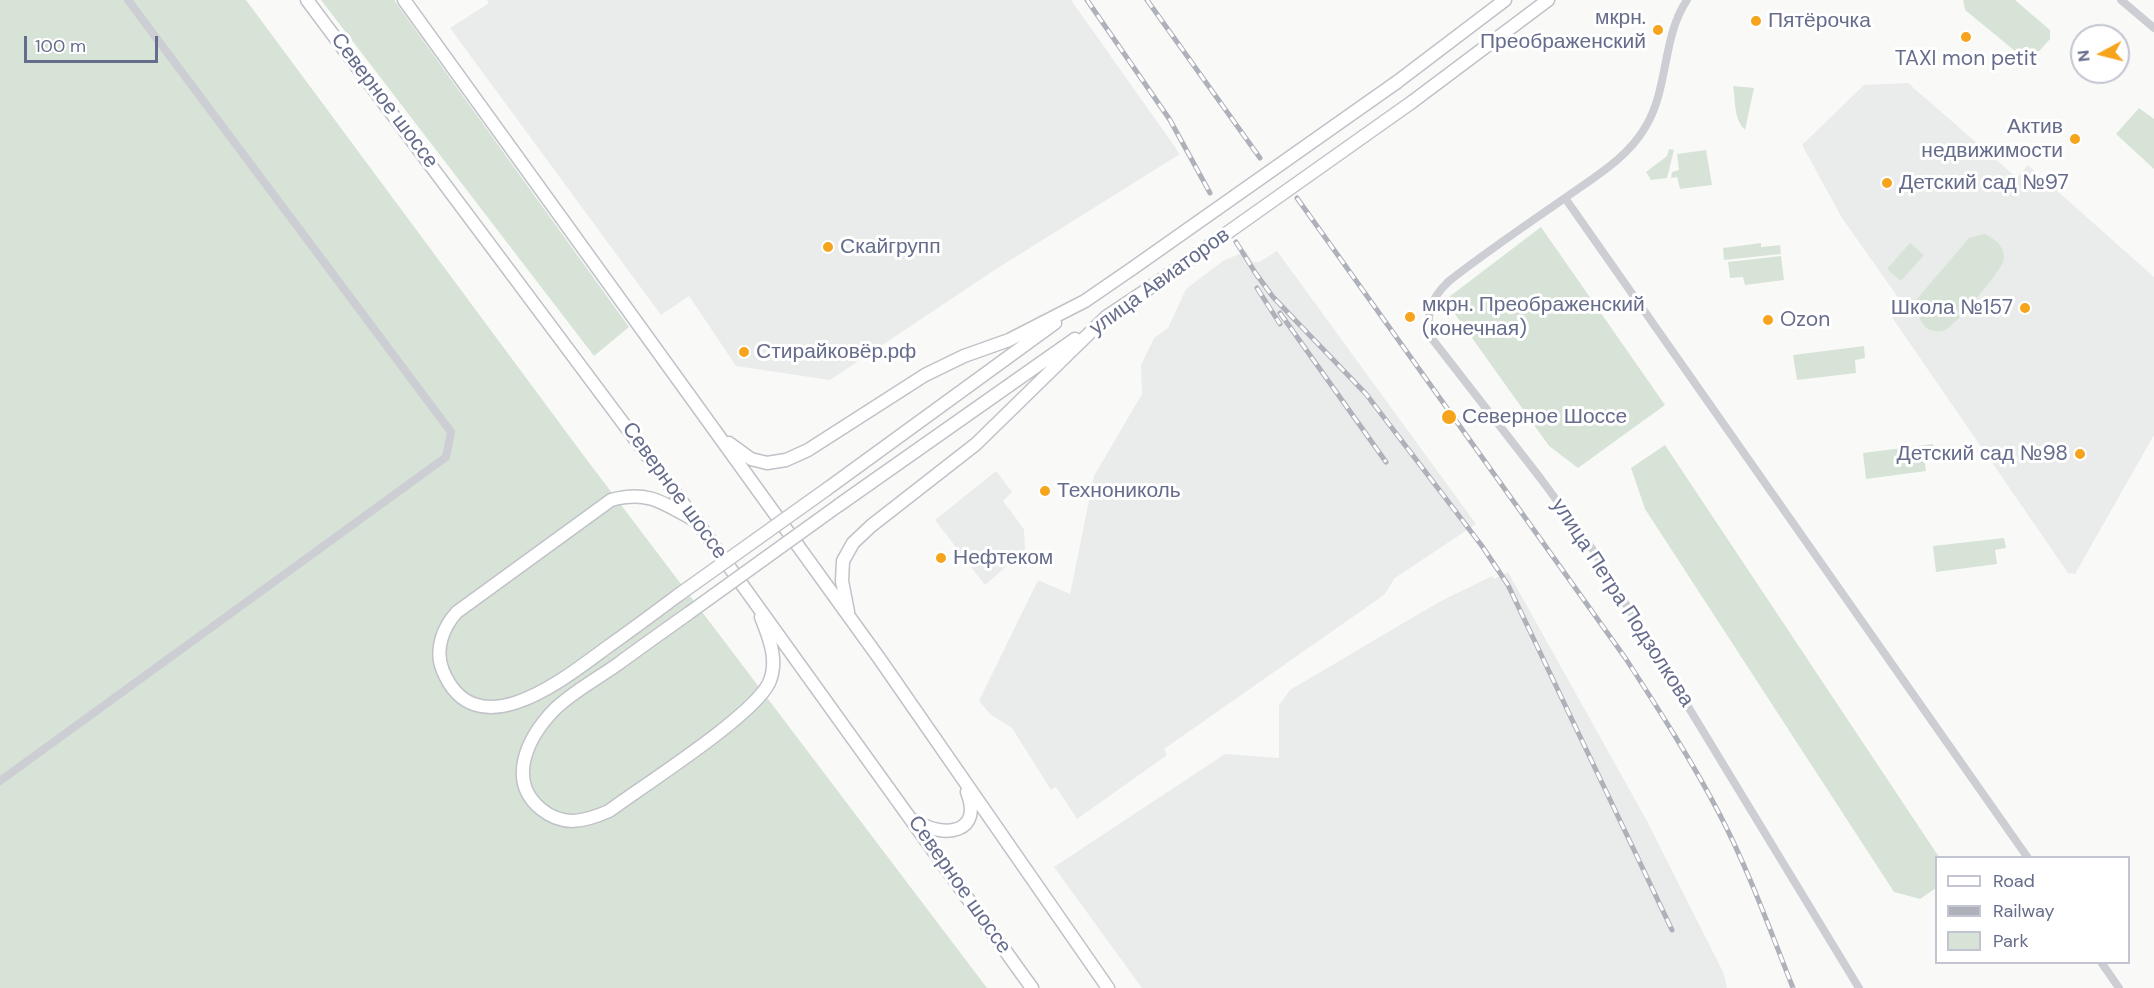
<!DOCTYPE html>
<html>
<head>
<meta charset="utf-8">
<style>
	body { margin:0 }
	#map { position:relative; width:2154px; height:988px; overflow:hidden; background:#f9faf8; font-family:"DM Sans",sans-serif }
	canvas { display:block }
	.legend { position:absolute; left:1935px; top:856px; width:195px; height:108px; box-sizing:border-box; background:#fff; border:2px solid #c2c4d1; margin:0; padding:8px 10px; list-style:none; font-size:18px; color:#666c8c }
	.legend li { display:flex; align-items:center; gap:12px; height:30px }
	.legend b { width:30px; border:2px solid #c2c4d1 }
	.north { position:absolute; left:2070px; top:24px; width:60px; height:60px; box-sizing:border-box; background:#fff; border:2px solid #c2c4d1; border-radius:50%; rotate:263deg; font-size:16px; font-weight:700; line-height:24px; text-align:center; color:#666c8c }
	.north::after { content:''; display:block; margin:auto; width:21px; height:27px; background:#f6a41c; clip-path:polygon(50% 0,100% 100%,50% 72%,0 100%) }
	.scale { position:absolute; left:24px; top:36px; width:134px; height:27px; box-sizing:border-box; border:3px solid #666c8c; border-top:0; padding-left:8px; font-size:18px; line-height:21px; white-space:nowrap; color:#666c8c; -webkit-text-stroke:4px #fff; paint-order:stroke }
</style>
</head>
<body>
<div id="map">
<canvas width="2154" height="988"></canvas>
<ul class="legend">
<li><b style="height:8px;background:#fff"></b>Road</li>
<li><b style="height:8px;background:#afb1ba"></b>Railway</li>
<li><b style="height:16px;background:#d8e3d8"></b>Park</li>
</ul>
<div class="north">N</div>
<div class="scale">100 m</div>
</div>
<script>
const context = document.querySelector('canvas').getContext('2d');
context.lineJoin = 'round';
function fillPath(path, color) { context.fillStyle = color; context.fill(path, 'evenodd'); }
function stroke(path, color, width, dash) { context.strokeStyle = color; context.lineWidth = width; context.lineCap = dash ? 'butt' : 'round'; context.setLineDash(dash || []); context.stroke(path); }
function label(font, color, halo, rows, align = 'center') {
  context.font = font + ' "DM Sans",sans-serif'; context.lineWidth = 6; context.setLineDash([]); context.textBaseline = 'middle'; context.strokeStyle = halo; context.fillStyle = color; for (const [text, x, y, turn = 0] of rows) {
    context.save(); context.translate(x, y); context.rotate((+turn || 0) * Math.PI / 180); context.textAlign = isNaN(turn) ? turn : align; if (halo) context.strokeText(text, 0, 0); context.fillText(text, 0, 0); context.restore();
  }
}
const built = new Path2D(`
	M487,0h584l109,154 -187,117 -163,109 -94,-14 -47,-70 -28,19 -211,-287 39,-25z
	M1908,83l109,95 11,-13 126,112v158l-79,139 -7,-1 -179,-260 13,-10 -60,-85 -40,-73 62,-60z
	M1246,251l7,11h6l18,-11 199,273 -81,54 -11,17 -220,154 3,6 -90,64 -21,-32 -5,3 -39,-62 -22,-14 -11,-13 59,-121 32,14 24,-118 48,-82 -1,-29 13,-27 14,-10 18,-39 37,-28z
	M996,471l16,21 -9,9 21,28 1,21 -40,35 -50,-65z
	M1508,572l139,249 77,153 3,14h-585l-88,-121 171,-113 54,4v-53l11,-15 149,-88 53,-26 2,3z`);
const green = new Path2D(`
	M0,0h246l338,456 403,532h-987z
	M321,0h73l235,327 -35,29z
	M1963,0h52l35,30v9l-18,20 -6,1 -61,-50z
	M1733,86l21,2 -9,42c-12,-12 -9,-29 -12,-44z
	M2139,108l15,11v50l-38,-35z
	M1669,149l5,1 -7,28 -16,2 -5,-8 21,-16z
	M1706,150l6,35 -32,4 -3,-12 -6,1 1,-6 7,-2 -2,-16z
	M1541,227l124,178 -87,63 -29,-22 -104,-146z
	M1985,234c10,5 20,12 19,25 0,9 -49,67 -59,71 -21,7 -30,-15 -28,-31l52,-61z
	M1761,243v4l19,-2 1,9 -57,6 -1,-12z
	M1910,243l14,12 -23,26 -14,-12z
	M1781,256l3,24 -39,5 -2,-8 -13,1 -2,-16z
	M1864,346l1,12 -10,2 1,13 -59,7 -4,-25z
	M1933,444l2,11 -11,1 2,15 -60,8 -3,-26z
	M1665,445l274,412 -3,31 -16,11 -26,-7 -249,-383 -14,-41z
	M2004,538l2,10 -11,2 2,14 -61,8 -3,-26z`);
const minor = new Path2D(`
	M1687,0c-25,37 -18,87 -41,126 -18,32 -52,51 -81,72 -39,27 -79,54 -116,83 -19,18 -25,35 -16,59l108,139 52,71 266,438
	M2121,0l33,28
	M1565,198l463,660
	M0,781l446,-324 5,-25 -323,-432
	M2101,962l18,26`);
const primary = new Path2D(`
	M307,0l390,522 335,466
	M404,0l475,658 229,330
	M1397,82l108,-82
	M1412,102l136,-102
	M729,443l22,16 16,4 19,-3 22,-10 117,-75 39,-19 45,-16 76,-39 48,-33
	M827,489l228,-166
	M839,505l236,-166
	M677,596c-24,18 -47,35 -71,52 -42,31 -130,102 -163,23 -9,-21 0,-44 14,-59l154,-112c36,-10 51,2 83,20
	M848,612l-6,-31 1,-20 10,-18 18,-17 105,-82 130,-127 42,-28
	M689,613c-24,17 -48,34 -71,51 -21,15 -46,28 -64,46 -26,27 -48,70 -13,99 22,18 43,13 68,2 35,-26 143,-94 160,-128 10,-23 0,-45 -8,-66
	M916,821c29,18 67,12 51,-29`);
const rail = new Path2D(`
	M1087,0l83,120 40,73
	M1147,0l113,158
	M1297,198l329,461c33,51 66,102 94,156 29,56 50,115 73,173
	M1236,242l22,35
	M1254,271l19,26 93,97 116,152 26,39 164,345
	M1257,288l23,36
	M1280,313l106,149`);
const primaryBridge = new Path2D(`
	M1133,268l264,-186
	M1148,289l264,-187
	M677,596l150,-107
	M689,613l150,-108`);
const markers = [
	[1756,21,6,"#f6a41c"],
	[1658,30,6,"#f6a41c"],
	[1966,37,6,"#f6a41c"],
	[2075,139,6,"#f6a41c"],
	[1887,183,6,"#f6a41c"],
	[828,247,6,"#f6a41c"],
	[2025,308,6,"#f6a41c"],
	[1410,317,6,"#f6a41c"],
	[1768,320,6,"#f6a41c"],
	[744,352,6,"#f6a41c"],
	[1449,417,8,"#f6a41c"],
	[2080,454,6,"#f6a41c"],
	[1045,491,6,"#f6a41c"],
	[941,558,6,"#f6a41c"]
];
const poiNames = [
	["мкрн.",1646,18,"right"],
	["Преображенский",1646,42,"right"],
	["Пятёрочка",1768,21],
	["TAXI mon petit",1966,59,"center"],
	["Актив",2063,127,"right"],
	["недвижимости",2063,151,"right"],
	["Детский сад №97",1899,183],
	["Скайгрупп",840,247],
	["мкрн. Преображенский",1422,305],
	["(конечная)",1422,329],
	["Школа №157",2013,308,"right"],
	["Ozon",1780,320],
	["Стирайковёр.рф",756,352],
	["Северное Шоссе",1462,417],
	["Детский сад №98",2068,454,"right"],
	["Технониколь",1057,491],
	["Нефтеком",953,558]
];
const streetNames = [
	["Северное шоссе",384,101,53],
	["улица Авиаторов",1160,282,-36],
	["Северное шоссе",674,491,54],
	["улица Петра Подзолкова",1622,603,57],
	["Северное шоссе",959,885,55]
];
fillPath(built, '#eaebeb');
fillPath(green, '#d8e3d8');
stroke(primary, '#c1c2c8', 15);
stroke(minor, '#ccced3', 8);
stroke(primary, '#fff', 12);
stroke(rail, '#afb1ba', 5);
stroke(rail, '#fff', 3, [9]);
stroke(primaryBridge, '#c1c2c8', 15, []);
stroke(primaryBridge, '#fff', 12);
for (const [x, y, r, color] of markers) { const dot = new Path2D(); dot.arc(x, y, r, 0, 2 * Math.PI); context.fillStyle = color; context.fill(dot); stroke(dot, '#fff', 2); }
label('21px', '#666c8c', '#fff', poiNames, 'left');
label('21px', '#666c8c', '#fff', streetNames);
</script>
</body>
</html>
